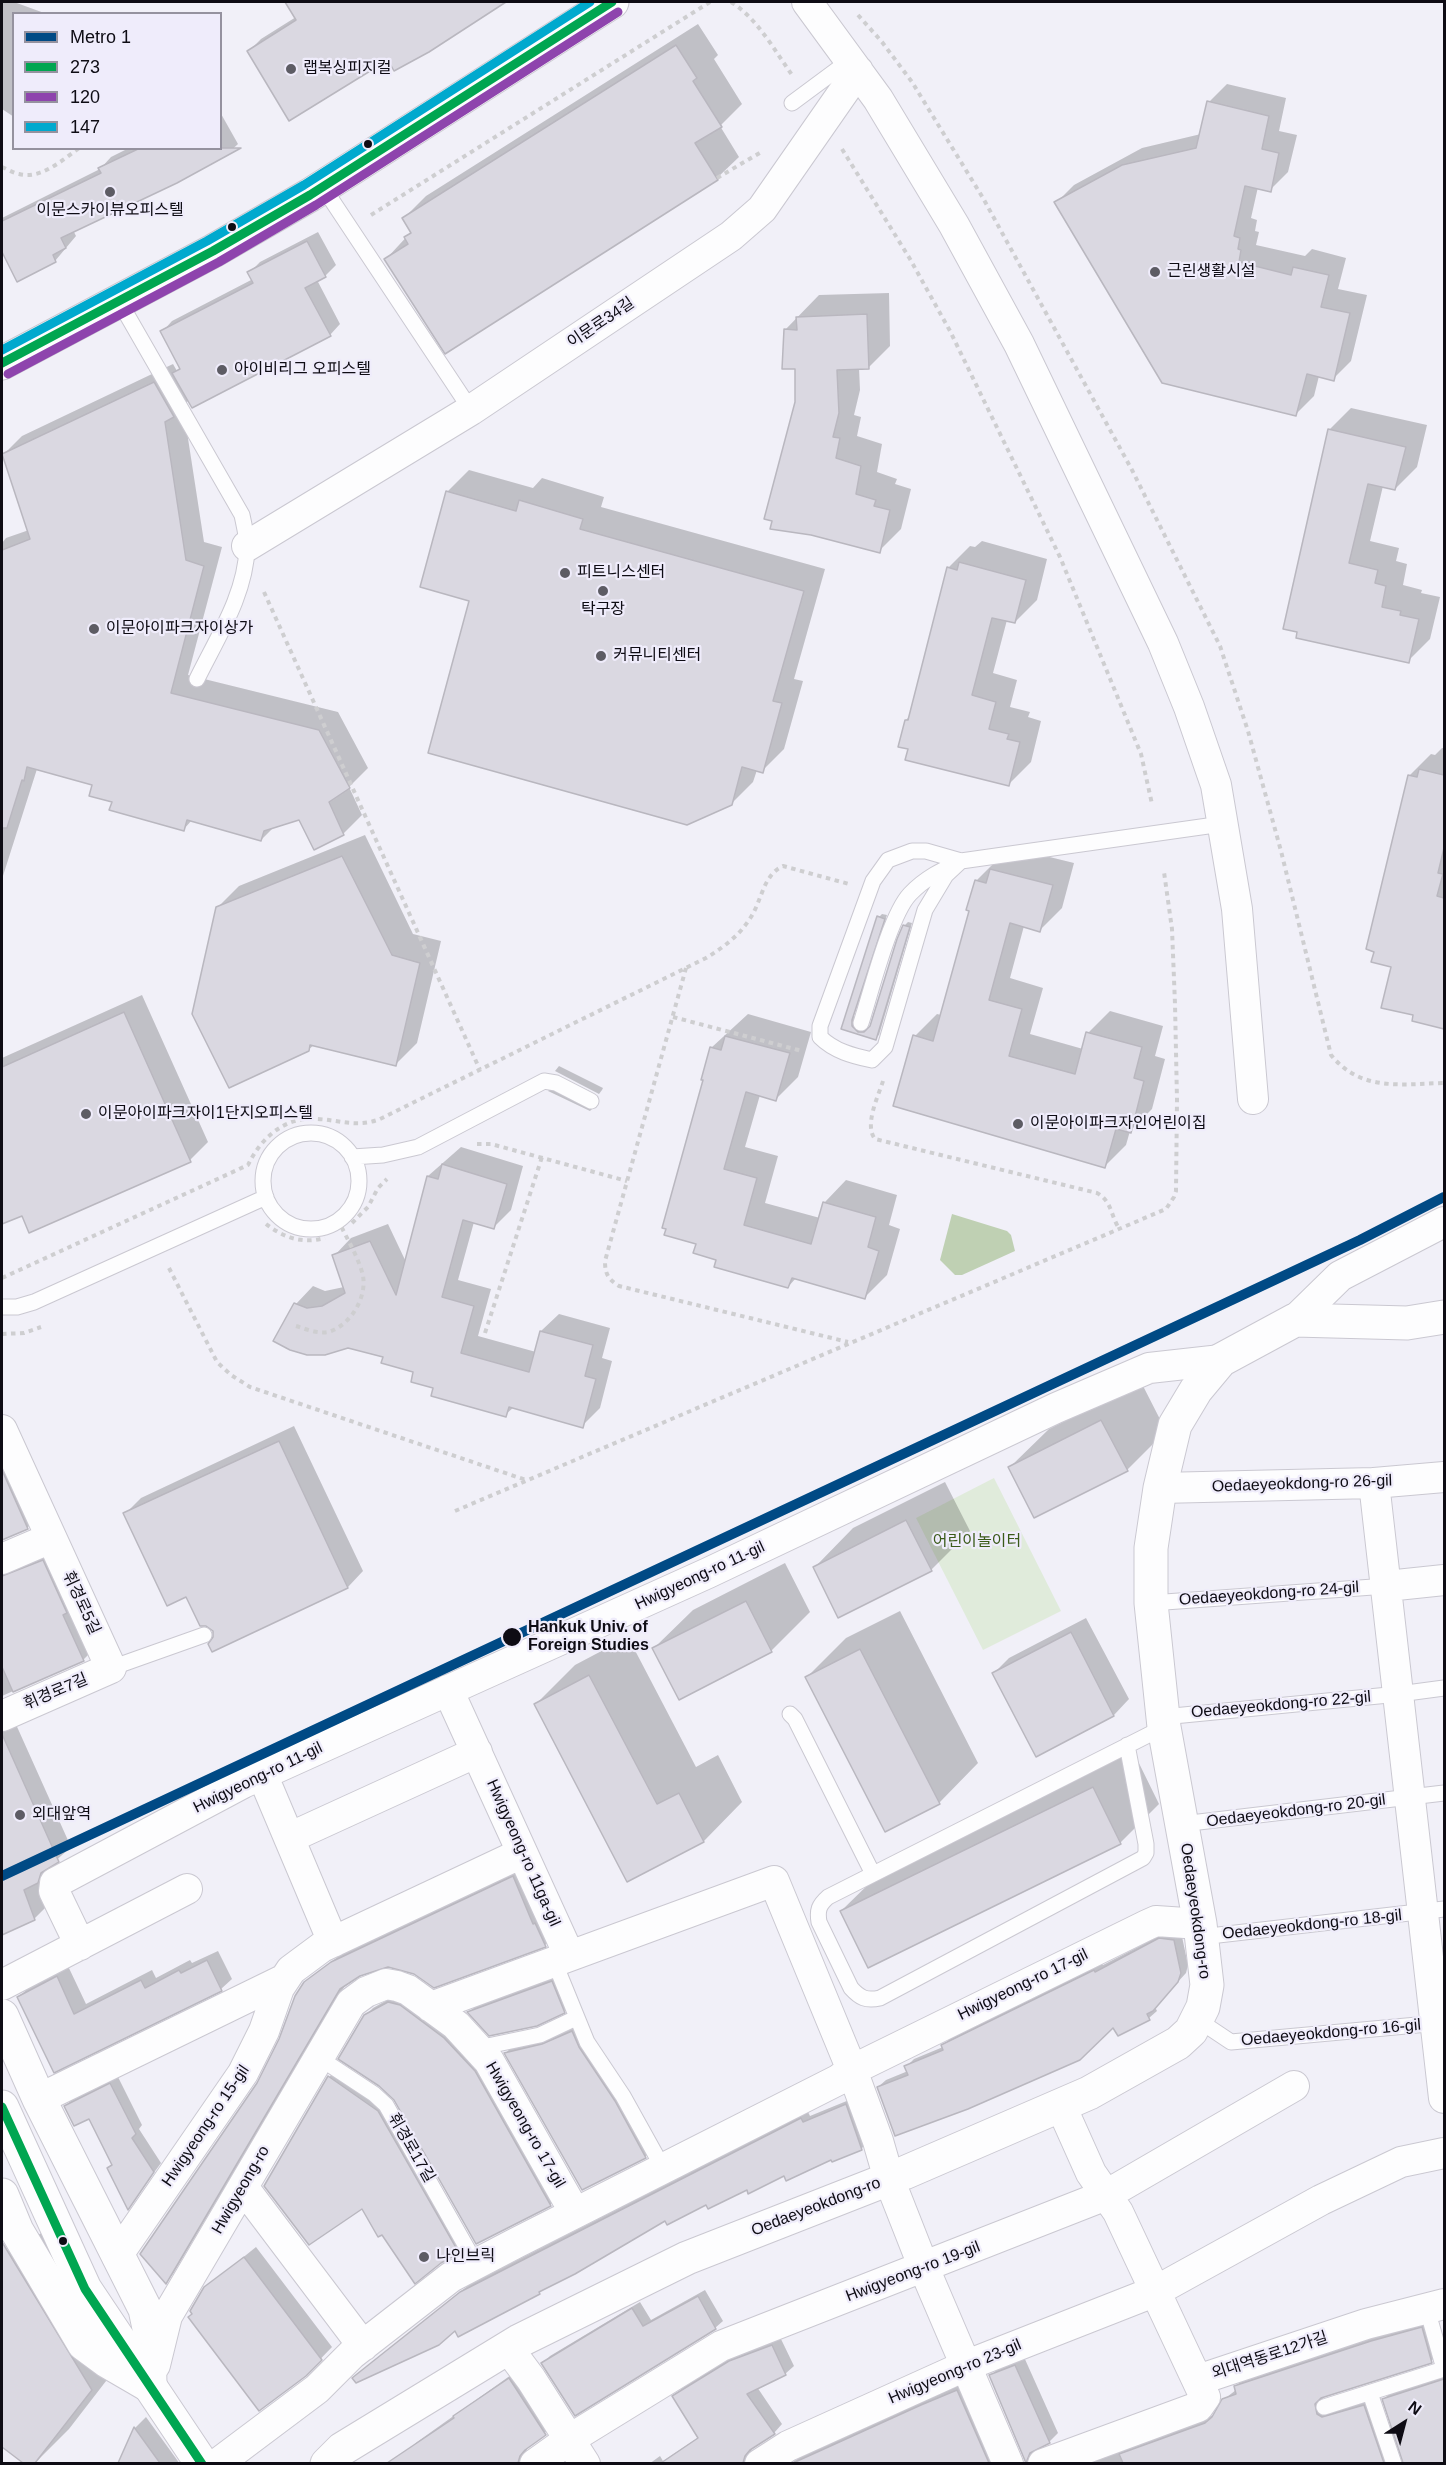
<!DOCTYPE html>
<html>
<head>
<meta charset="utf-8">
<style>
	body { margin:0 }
	#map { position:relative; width:1446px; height:2465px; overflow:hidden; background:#f1f0f8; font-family:Helvetica,sans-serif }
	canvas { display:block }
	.frame { position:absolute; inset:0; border:3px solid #0e0c14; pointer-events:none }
	.legend { position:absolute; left:12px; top:12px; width:210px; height:138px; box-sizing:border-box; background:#efecfb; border:2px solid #95929f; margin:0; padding:8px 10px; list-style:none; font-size:18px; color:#0e0c14 }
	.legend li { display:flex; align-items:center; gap:12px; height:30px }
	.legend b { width:30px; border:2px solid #95929f }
	.north { position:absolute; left:1374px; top:2393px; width:60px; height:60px; -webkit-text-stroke:4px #efecfb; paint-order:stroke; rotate:36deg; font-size:16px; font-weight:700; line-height:24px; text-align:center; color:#0e0c14 }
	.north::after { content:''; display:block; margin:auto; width:21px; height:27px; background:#0e0c14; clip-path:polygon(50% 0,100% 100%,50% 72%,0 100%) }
</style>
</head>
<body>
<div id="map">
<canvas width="1446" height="2465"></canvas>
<div class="frame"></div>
<ul class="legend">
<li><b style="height:8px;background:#004a85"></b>Metro 1</li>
<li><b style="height:8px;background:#00a651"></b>273</li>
<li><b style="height:8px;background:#8e44ad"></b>120</li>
<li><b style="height:8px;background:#00a9ce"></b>147</li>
</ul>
<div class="north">N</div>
</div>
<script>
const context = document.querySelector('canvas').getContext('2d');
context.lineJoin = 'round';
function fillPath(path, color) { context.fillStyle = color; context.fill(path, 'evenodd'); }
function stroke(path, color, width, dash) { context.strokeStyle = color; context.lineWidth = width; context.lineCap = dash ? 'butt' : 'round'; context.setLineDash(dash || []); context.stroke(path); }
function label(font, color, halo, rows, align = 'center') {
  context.font = font + ' Helvetica,"Noto Sans KR",sans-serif'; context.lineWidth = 4.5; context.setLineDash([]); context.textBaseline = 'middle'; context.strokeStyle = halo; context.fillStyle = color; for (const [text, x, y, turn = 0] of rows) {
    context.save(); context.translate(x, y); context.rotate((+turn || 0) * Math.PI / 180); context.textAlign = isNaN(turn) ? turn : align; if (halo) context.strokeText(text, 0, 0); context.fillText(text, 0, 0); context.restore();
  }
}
const green = new Path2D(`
	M994,1478l67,133 -78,39 -67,-132z`);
const water = new Path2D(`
	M952,1214l55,17 4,4 4,16 -53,24h-7l-15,-15z`);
const shadow = new Path2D(`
	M2,2h12l33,12h-33v103l-12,-8z
	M286,2h219l-75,47 -41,9 -140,-7 12,-12 35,-22z
	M698,24l20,31 -4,4 28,45 -22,22 19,31 -22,21 -271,174 -60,-93 26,-28 -8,-13 22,-22z
	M1227,84l59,14 -7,33 18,4 -9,37 -18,18 -12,-3 -7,31 6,2 -2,11 4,1 -3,13 49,11 7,-7 34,9 -8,31 29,6 -16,66 -18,18 -14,-3 -5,20 -18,18 -240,-211 18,-18 68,-37 59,-14 8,-32z
	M220,112l18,32 -12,11 -153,75 3,6 -21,25 -37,19 -16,-31v-31l98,-49 11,-12 18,-9h91z
	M318,232l18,33 -11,11 -8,4 23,44 -10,11 -141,65 -6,6 21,136 18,5 -34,128 150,37 30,56 -19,19 13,28 -19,19 -43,-16 -26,9 -13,13 -69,-20 -8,9 -71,-28 -20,-17 -56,-15 -35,110v-336l4,-5 23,-8 -25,-76 18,-18 151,-72 4,7 3,-4 -18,-35 10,-11 81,-42 -4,-6 11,-11z
	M889,293l1,53 -22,22h-9l1,22 -6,25 7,2 -4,19 25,8 -5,28 20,7 -2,5 16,5 -10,40 -22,22 -82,-148 -1,-36 -11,-37 34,-35z
	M1351,408l76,17 -10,42 -22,22 -12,-3 -13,55 29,7 -3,13 11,3 -4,21 19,5 -1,3 19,4 -10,42 -22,22 -110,-24 31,-207z
	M469,470l64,18 9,-10 62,19 -3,10 224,62 -31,110 9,2 -19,68 -22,22 -5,-1 -4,12 -22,22 -284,-312z
	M982,541l65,18 -10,41 -22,22 -8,-2 -14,53 24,7 -7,27 20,5 -2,5 13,4 -10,41 -22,22 -99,-36 -4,-28 4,-4 38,-148 22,-22 5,1z
	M1442,748h2v280l-30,-8 -5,-244 22,-22 4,1z
	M365,835l48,99 28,7 -24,102 -22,22 -81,-20 -6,5 -91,-142 22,-22z
	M1013,848l61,15 -12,45 -22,22 -16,-4 -14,52 33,10 -13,46 53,15 5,-16 22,-22 53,15 -8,30 10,3 -13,50 -22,22 -4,14 -22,22 -189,-131 22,-22 4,1 30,-105 5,-29 22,-22z
	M882,914l5,1 -33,101 3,11 11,3 4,-3 33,-102 3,-3 4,1 -33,112 -4,3 -32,-10 36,-111z
	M142,995l66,147 -18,18 -168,54 -20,9v-165z
	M748,1014l63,18 -13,45 -22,22 -16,-4 -15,52 33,9 -13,47 55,15 5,-16 21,-22 51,15 -8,30 11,4 -13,46 -22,22 -69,-19 -8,9 -70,-28 -20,-16 7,-164 6,-31z
	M559,1066l44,22 -1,2 -3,4 -44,-23z
	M550,1089l44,18 -4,4 -42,-20z
	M461,1147l62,19 -12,44 -18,18 -19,-6 -16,58 33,9 -13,47 58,16 5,-21 18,-17 51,14 -8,30 10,3 -12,47 -18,18 -68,-19 -9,8 -70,-28 -20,-16 -30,-15 -89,-52 17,-18 12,5 19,-4 -10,-31 17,-18 37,-14 18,38 22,-86z
	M1141,1382l25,49 -39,39 -117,-3 39,-38z
	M294,1426l69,145 -15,16 -135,63 1,-20 -89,-116 16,-16z
	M2,1437l38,78 -13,13 -25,12z
	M945,1482l25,49 -39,39 -116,-3 38,-39z
	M56,1548l40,99 -13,13 -81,36v-140z
	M785,1563l25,49 -39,39 -117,-3 39,-38z
	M900,1611l78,152 -38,39 -54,28 -79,-153 39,-39z
	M1086,1618l43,81 -15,16 -78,40 -42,-82 15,-15z
	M628,1637l68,130 22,-12 24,47 -38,39 -76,39 -92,-176 39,-39z
	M2,1713l12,7 57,127 -19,17 -14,17 9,25 -13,13 -32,14z
	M1132,1749l27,55 -39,39 -279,68 39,-38z
	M521,1870l31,68 -7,7 -130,28 -27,-8 -29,10 -13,9 -173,290 -7,8 139,-299 35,-28z
	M1181,1932l7,33 -2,8 -31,34 2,4 -8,7 -31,16 -4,-8 -236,61 8,-7 22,-9 -2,-4 8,-8 29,-12 7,-9 152,-74 1,1 60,-31z
	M218,1951l14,28 -11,10 -167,82 -35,-74 11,-11 38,-20 18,38 66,-34 4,8 34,-18 2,3z
	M559,1975l12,29 -7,7 -95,1 8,-7z
	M396,1995l56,36 106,166 -8,8 -73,37 -82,-143 -30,-83 8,-8z
	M580,2024l73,125 -8,8 -62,31 -77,-135 7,-8z
	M337,2069l49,35 79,141 -7,7 -18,10 -78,-55 -97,-21 65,-110z
	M118,2077l24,48 -3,4 22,34 -33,45 -19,-40 4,-4 -24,-47 -24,-11 8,-7z
	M854,2098l15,43 -7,7 -196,71 -122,69 -5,5 -177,78 108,-87 338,-172 2,4z
	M54,2226l76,124 -61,79 -35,35h-9l-23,-19v-190z
	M256,2247l76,100 -27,28 -112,-62 12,-25z
	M705,2290l18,31 -8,7 -172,35 7,-7 90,-54 11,18z
	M1430,2320l10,33 -9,8 -109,35 3,9 47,-8 24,67h-313l131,-49 9,-15 13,-10 -1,-3 9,-9 137,-45z
	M780,2337l14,29 -9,8 -28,13 25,37 -8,9 -22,14 -1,9 2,8h-104l11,-8 3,5 36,-24 -25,-40 8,-9 57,-35z
	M1024,2357l34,76 -9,9 -15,9 2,13h-10l-35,-88 8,-9z
	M518,2370l36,55 -27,23 -1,8 3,8h-144l14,-6 18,-16z
	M1444,2373v91h-40l-20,-65 8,-8z
	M966,2382l35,82h-211l16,-11z
	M146,2417l34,47h-61l16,-36z`);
const building = new Path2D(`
	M285,2h221l-77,50 -35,19 -6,-11 -99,61 -42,-70 49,-31z
	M676,45l21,33 -4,3 29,46 -27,16 23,37 -273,174 -61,-95 24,-15 -4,-7 7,-4 -9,-15z
	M1207,101l62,15 -7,33 17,4 -8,39 -26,-6 -11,50 6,2 -2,11 3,1 -2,12 52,13 2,-8 36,8 -8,32 29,6 -16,68 -27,-7 -11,42 -134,-33 -108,-181 68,-37 74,-17z
	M140,148h101l-64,35 -116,55 5,10 -13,7 3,7 -39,20 -15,-30v-31l99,-48 -3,-5z
	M307,241l19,36 -21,11 26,48 -139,72 -20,-35 8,-4 -20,-38 93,-48 -6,-11z
	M867,314l2,55 -32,1 2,43 -6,24 7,1 -4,20 25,8 -5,28 20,6 -2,6 16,4 -10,43 -69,-18 -41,-6 2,-8 -8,-2 31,-117v-33h-13l2,-40 13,1 -1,-13z
	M154,382l20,35 -9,5 21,138 18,6 -33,127 148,37 31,58 -21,14 15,33 -30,15 -15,-30 -35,11 -3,10 -74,-21 -3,11 -75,-21 3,-8 -23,-6 3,-11 -65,-18 -3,14 -2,-1 -15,48h-5v-278l28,-11 -28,-85z
	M1328,429l78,18 -11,43 -27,-6 -19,79 29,7 -3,13 11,3 -4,21 19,4 -1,4 19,4 -10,44 -113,-25 1,-6 -14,-3z
	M446,491l70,20 3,-11 64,19 -3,10 224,62 -31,110 9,2 -19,70 -21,-6 -10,38 -45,20 -259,-72 41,-152 -49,-14z
	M959,562l67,18 -11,43 -23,-5 -20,77 24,7 -7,27 20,5 -2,5 13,3 -11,44 -104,-26 3,-11 -10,-2 7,-27h3l39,-153 10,3z
	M1419,769l25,6v73l-6,25 5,1 -6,22 7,2v131l-32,-8 1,-6 -32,-7 10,-41 -20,-5 3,-10 -8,-3 42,-174 9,2z
	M342,856l50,99 28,8 -24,103 -86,-21 -1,6 -80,37 -37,-74 24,-107z
	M990,869l63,16 -13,47 -30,-9 -21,77 33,9 -13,47 66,18 11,-42 56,15 -8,31 10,3 -13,52 -15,-4 -11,39 -212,-62 20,-71 20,6 36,-130 -3,-1 9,-30 11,3z
	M877,916l8,3 -33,101v6l6,6h6l6,-6 27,-87 6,-14 7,2 -34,113 -35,-11z
	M124,1012l67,150 -162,71 -7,-17 -20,8v-157z
	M725,1036l65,17 -14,48 -30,-9 -22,77 33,9 -13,47 67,19 12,-42 53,15 -8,30 11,4 -14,48 -73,-21 -4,10 -74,-21 2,-7 -23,-7 3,-9 -32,-9 2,-6 -4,-1 41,-148h-2l9,-33 11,3z
	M442,1164l65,20 -13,45 -31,-9 -21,77 32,9 -13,47 68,19 11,-41 53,14 -8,31 11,3 -13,49 -74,-21 -3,10 -75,-21 2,-8 -22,-6 2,-10 -32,-9 2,-6 -35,-9 -23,7h-18l-17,-5 -17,-9 21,-38 13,5 15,-2 23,-13 -13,-38 38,-14 26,54 31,-119 11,3z
	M1101,1420l27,51 -94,47 -26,-51z
	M279,1441l69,147 -136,64 -4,-8 5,-7v-6l-7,-5h-6l-14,-29 -19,9 -44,-93z
	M2,1470l26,59 -26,11z
	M906,1520l26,51 -94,47 -25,-51z
	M43,1560l24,53 -4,2 21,46 -71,31 -11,-25v-91z
	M746,1601l26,51 -93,48 -27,-52z
	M1071,1632l43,84 -78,41 -44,-84z
	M860,1649l80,155 -55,28 -80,-155z
	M589,1675l68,129 22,-11 25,49 -77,40 -93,-178z
	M2,1734l57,128 -18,11 -3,10 -14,7 11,30 -33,15z
	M1093,1787l28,57 -253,124 -28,-57z
	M513,1876l20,48 2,-1 11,24 -112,41 -20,-14 -26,-7 -28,9 -20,13 -174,295 -26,-30 117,-171 22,-44 16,-43 9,-14 27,-20z
	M1159,1938l15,2 7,33 -3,9 -25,29 -6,3 3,6 -32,16 -5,-8 -33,32 -112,49 -73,27 -18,-49 31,-12 -4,-9 39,-16 -2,-5 153,-75 1,2z
	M207,1960l15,31 -168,82 -37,-76 40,-21 17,38 67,-34 4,8 34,-18 2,3z
	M552,1981l13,32 -28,13 -48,10 -22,-24z
	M388,2002l12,3 44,33 31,33 76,135 -75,38 -82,-144 -15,-14 -41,-27 26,-44z
	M572,2031l7,16 36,54 31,57 -64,32 -78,-137 38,-9z
	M328,2076l50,35 81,142 -18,10 -26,21 -33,-49 -4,2 -16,-28 -53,36 -45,-59z
	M110,2083l26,51 -4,4 22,34 -26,38 -21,-42 5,-3 -23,-46 -15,7 -10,-20z
	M846,2104l16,46 -30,12 -1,-2 -45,21 -2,-5 -36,18 -1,-4 -39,19 -2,-4 -39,20 -2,-4 -90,53 -36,18 1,2 -82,43 -3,-6 -16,14 -83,38 -4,-5 108,-86 341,-174 2,4z
	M2,2242l90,148 -57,73h-12l-21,-16z
	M244,2257l78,103 -16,16 -47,35 -71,-94 4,-3 -2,-3 14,-24z
	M698,2296l18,33 -141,87 -34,-53 91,-55 11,18z
	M1422,2327l10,36 -111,35 -6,6 2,10 5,3 42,-12 20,58h-261l-4,-9 86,-31 7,-6 10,-18 14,-5 -2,-8 137,-45z
	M772,2345l14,30 -39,19 28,40 -25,16 -5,6 -2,7h-82l37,-25 -26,-42 57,-35z
	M1015,2365l35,78 -20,10 -4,10 -37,-88z
	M509,2378l37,57 -21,15 -5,6 -2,7h-131l67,-45 -1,-2z
	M1444,2379v84h-41l-21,-64z
	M957,2390l32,73h-196l128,-58z
	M134,2427l26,36h-42z`);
const path = new Path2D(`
	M731,2c26,16 44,49 61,73
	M858,15l24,27 30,40 71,116 149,272 88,176 28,85 33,120 50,204c30,37 70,29 113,28
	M842,149l68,110 40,72 110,226 81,197 11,50
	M2,167c5,2 11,6 17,7 21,6 44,-14 60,-26
	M717,178l46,-27
	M371,215l339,-213
	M264,592l216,478
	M686,968l-81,293c0,13 3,18 14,25l229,56
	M673,1017l129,34
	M883,1081c-5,16 -19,44 -8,58l222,54c15,8 14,24 22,35
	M477,1144h14l136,37
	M352,1223l16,-16 10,-19 9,-9
	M266,1224c18,14 37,20 59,14
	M169,1268l48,94 14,13 19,12 276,93
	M2,1278l246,-113c13,-27 37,-49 69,-46 23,1 40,9 63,0l326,-161c18,-11 34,-23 45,-41 11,-17 12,-42 32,-51l66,18
	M296,1326c10,3 21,8 32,6 22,-6 39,-34 35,-56 -4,-18 -17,-39 -25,-56
	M485,1333l57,-176
	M2,1334l22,-1 17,-6
	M455,1511l711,-302 8,-12 2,-6 1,-91 -2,-96 -3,-75 -8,-57`);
const service = new Path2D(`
	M792,103l58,-43
	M323,187l148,223
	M119,301l123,214c2,10 5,21 5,32 -1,47 -30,91 -50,132
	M912,851h14l35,10 -15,14 -21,35 -40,137 -13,13c-19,-4 -38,-9 -52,-23v-11l53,-145 15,-21z
	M861,1023c10,-31 29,-108 49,-129 15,-16 32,-24 51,-33l261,-37
	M263 1181a48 48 0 1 1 96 0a48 48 0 1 1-96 0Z
	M352,1157l31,-2 35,-8 126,-66 12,2 35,18
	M2,1307h15l17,-5 232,-105
	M1151,1603l236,-17
	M111,1668l93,-33
	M790,1714l5,5 78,155
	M1163,1717l236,-23 45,-6
	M1127,1745l19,99v9l-3,5 -263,140c-14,3 -20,0 -29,-10l-32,-66c-2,-12 0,-17 9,-25l336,-170
	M1182,1824l262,-31
	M1201,1937l243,-28
	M554,1961l33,81 36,54 40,72
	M1198,2020l33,22 208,-19
	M478,2048l62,-13 36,-17
	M318,2057l56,37 12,11 90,159
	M1427,2309l17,60
	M1370,2393l24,71
	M1324,2407l120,-38`);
const minor = new Path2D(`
	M807,2l71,97 76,126 65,119 144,299 26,64 27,78 21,124 16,190
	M247,546l224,-136 260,-174 31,-27 96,-138
	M1295,1320l45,-44 104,-54
	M2,1430l109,238 -109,48
	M1374,1483l70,615
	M1160,1488l214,-5 70,-6
	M2,1559l49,-21
	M1387,1586l57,-6
	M448,1690l121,265
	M262,1774l71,168
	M289,1838l188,-86
	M80,1945l-26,-54 1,-8 188,-100 465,-210 348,-165 93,-40 72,-8
	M2,1985l185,-96
	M431,2007l343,-126 78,189 26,71 11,38 35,89 84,196
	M39,2099l244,-119
	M243,2187l120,159
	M117,2256l126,-183 21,-42 15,-43 12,-18 31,-23 200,-94
	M508,2348l23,31 54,85
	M155,2365l12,-49 184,-313 15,-11 20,-8 11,2 11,4 48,35 33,36 86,152
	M1198,2380l168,-56 78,-20
	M217,2464l100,-75 35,-35 99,-77 65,-34 322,-163 14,-10 295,-145 9,-4 44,3
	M535,2464l35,-25 151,-93 385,-151 188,-109
	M760,2464l28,-18 177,-80 191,-75 165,-91 80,-38 43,-9
	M1043,2464l155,-57 7,-10 -87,-185 -27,-39 -30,-67`);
const tertiary = new Path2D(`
	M2,2016l37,83 106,210 4,19 1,58 -43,-25 -23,-17 -67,-113 -15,-36
	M327,2464l15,-15 177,-108 168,-83 217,-85 185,-80 89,-50 13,-12 12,-24 4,-22 -7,-61 -36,-197 -13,-124v-55l9,-60 15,-63 21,-35 25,-30 74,-40 112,3 37,-6`);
const secondary = new Path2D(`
	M2,363l211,-112 97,-56 302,-193
	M2,2107l83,182 117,175`);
const bus1 = new Path2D(`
	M2,363l211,-112 97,-56 302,-193
	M2,2107l83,182 117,175`);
const bus2 = new Path2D(`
	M8,374l211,-112 97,-57 302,-193`);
const bus3 = new Path2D(`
	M2,350l205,-109 97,-56 286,-183`);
const metro1 = new Path2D(`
	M2,1876l1358,-636 84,-43`);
const markers = [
	[291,69,6,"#5d5c64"],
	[368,144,5,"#0e0c14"],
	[110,192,6,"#5d5c64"],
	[232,227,5,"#0e0c14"],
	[1155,272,6,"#5d5c64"],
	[222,370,6,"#5d5c64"],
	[565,573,6,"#5d5c64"],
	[603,591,6,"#5d5c64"],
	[94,629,6,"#5d5c64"],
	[601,656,6,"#5d5c64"],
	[86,1114,6,"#5d5c64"],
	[1018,1124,6,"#5d5c64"],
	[512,1637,10,"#0e0c14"],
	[20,1815,6,"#5d5c64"],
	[63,2241,5,"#0e0c14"],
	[424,2257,6,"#5d5c64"]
];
const poiNames = [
	["랩복싱피지컬",303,69],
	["이문스카이뷰오피스텔",110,211,"center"],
	["근린생활시설",1167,272],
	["아이비리그 오피스텔",234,370],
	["피트니스센터",577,573],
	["탁구장",603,610,"center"],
	["이문아이파크자이상가",106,629],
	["커뮤니티센터",613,656],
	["이문아이파크자이1단지오피스텔",98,1114],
	["이문아이파크자인어린이집",1030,1124],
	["외대앞역",32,1815],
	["나인브릭",436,2257]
];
const streetNames = [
	["이문로34길",601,323,-34],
	["Oedaeyeokdong-ro 26-gil",1302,1484,-2],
	["Hwigyeong-ro 11-gil",700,1576,-25],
	["Oedaeyeokdong-ro 24-gil",1269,1594,-4],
	["휘경로5길",81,1603,65],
	["휘경로7길",56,1692,-23],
	["Oedaeyeokdong-ro 22-gil",1281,1705,-5],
	["Hwigyeong-ro 11-gil",258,1778,-26],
	["Oedaeyeokdong-ro 20-gil",1296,1811,-7],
	["Hwigyeong-ro 11ga-gil",523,1853,66],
	["Oedaeyeokdong-ro",1195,1911,82],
	["Oedaeyeokdong-ro 18-gil",1312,1925,-6],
	["Hwigyeong-ro 17-gil",1023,1985,-26],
	["Oedaeyeokdong-ro 16-gil",1331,2033,-5],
	["Hwigyeong-ro 17-gil",525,2125,60],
	["Hwigyeong-ro 15-gil",206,2126,-56],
	["휘경로17길",411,2148,60],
	["Hwigyeong-ro",241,2190,-60],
	["Oedaeyeokdong-ro",816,2207,-21],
	["Hwigyeong-ro 19-gil",913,2272,-21],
	["외대역동로12가길",1270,2356,-18],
	["Hwigyeong-ro 23-gil",955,2372,-23]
];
const parkNames = [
	["어린이놀이터",977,1542]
];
const stopNames = [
	["Hankuk Univ. of",528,1628],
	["Foreign Studies",528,1646]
];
fillPath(green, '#e0ebdb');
fillPath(water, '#bfd0b3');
fillPath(shadow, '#0003');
fillPath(building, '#dad8e1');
stroke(building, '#b9b7bf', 1.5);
stroke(service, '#cac8d1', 17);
stroke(minor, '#cac8d1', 32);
stroke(tertiary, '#cac8d1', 35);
stroke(secondary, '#cac8d1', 35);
stroke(path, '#ceced0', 4, [4.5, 4.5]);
stroke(service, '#fdfdfe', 15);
stroke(minor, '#fdfdfe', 30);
stroke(tertiary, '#fdfdfe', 33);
stroke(secondary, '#fdfdfe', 33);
stroke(bus1, '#00a651', 9);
stroke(bus2, '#8e44ad', 9);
stroke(bus3, '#00a9ce', 9);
stroke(metro1, '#004a85', 10);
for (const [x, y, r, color] of markers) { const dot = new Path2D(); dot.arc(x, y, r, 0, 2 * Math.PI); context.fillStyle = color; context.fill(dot); stroke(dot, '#efecfb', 2); }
label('16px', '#0e0c14', '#efecfb', poiNames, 'left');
label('16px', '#0e0c14', '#efecfb', streetNames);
label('16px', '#3b5b1a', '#efecfb', parkNames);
label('bold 16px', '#0e0c14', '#efecfb', stopNames, 'left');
</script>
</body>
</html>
